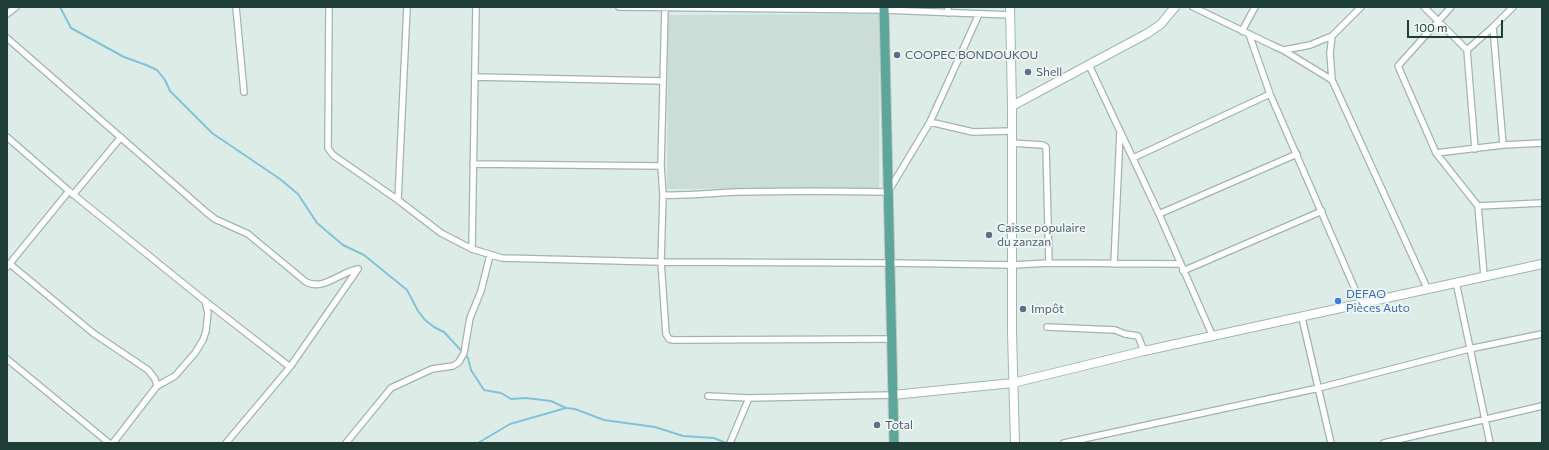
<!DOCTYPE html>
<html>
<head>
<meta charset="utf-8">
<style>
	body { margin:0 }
	#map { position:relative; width:1549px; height:450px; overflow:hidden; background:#deece7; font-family:Commissioner,sans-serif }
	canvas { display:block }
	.frame { position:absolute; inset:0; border:8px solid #1e3d37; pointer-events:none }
	.scale { position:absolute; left:1407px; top:20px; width:96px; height:18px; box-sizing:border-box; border:2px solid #1e3d37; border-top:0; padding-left:5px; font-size:12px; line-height:14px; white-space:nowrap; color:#1e3d37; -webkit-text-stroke:3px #eff8f4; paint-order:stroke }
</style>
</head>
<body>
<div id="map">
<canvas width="1549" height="450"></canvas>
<div class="frame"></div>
<div class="scale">100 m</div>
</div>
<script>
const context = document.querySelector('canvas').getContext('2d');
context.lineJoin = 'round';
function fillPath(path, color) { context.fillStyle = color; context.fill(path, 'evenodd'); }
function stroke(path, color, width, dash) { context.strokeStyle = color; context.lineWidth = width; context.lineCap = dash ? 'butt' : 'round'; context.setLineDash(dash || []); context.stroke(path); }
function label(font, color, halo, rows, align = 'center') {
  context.font = font + ' Commissioner,sans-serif'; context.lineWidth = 3.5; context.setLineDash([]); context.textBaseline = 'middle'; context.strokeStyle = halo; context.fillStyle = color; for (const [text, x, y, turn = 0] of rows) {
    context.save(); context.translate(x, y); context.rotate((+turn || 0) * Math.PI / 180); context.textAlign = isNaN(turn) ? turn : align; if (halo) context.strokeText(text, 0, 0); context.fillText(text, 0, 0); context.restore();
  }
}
const built = new Path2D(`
	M880,14l-1,174 -212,1 1,-174z`);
const stream = new Path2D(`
	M60,7l11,21 53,29 22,8 11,5 8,10 5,11 42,42 68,46 18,15 19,29 26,22 21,10 43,35 11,21 7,9 9,7 10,5 24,26 3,12 13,20 17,3 10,6 15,-1 25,3 15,7 9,1 29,11 51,7 28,9 31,2 12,5
	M478,443l32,-19 56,-16`);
const street = new Path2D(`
	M236,7l8,85
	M329,7l-1,141 5,7 65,45
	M407,7l-9,193 43,33 31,16 30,9 159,4 229,1 123,2 36,-2 131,1
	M619,7l265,3 126,5
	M665,7l-4,159 2,29 -2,67 5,72 3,5 4,1 219,-1
	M1193,7l81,39 9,4 49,30
	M1361,7l-29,29 -2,17 2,27 95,208
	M1424,7l43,43 8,99
	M1451,7l-53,59 38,87 42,53 64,-3
	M948,13v-6
	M7,14l9,-7
	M1493,27l10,118
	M1242,31l13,-24
	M1249,34l21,60 91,209
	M7,38l199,174 9,7 33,15 58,48c18,9 34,-10 52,-13
	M1284,50l26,-5 22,-9
	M1467,50l26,-23 20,-20
	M1089,65l70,149 54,123
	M475,77l188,4
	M930,122l43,10 38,-1
	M7,137l62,54 136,110 85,66 -64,76
	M1011,143l32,2 3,2 3,116
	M1436,153l67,-8 39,-2
	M1133,158l137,-64
	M473,164l188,2
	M73,195l48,-58
	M663,195c24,1 48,-2 73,-3 50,-1 101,-1 152,0l42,-70 49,-108
	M1478,206l6,70
	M1159,214l138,-60
	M472,249l4,-242
	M10,264l83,69 55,37 7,9 2,7
	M1114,264l6,-132
	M7,267l62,-76
	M1183,271l139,-60
	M1456,282l34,161
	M1302,318l29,125
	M1047,327l68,3 10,4 13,2 6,15
	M7,359l102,84
	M290,367l68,-98
	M708,396l41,2 144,-3
	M113,443l44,-57 18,-10 20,-23 8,-13 3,-9 2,-18 -3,-12
	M346,443l45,-55 41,-19 21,-3 6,-4 5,-9 6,-35 11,-27 9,-36
	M730,443l19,-45
	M1064,443l255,-55 150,-39 73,-15
	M1384,443l158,-37`);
const secondary = new Path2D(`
	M1010,7l2,99v226l3,111
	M1012,106l136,-73 13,-9 14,-17
	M893,395l120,-12 131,-32 398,-87`);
const primary = new Path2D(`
	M884,7l10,436`);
const markers = [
	[897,55,4,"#5c6f8a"],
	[1028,72,4,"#5c6f8a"],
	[989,235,4,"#5c6f8a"],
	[1338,301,4,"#3f7fe0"],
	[1023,309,4,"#5c6f8a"],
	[877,425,4,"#5c6f8a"]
];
const serviceNames = [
	["COOPEC BONDOUKOU",905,55],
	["Shell",1036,72],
	["Caisse populaire",997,228],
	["du zanzan",997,242],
	["Impôt",1031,309],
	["Total",885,425]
];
const shopNames = [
	["DEFAO",1346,294],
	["Pièces Auto",1346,308]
];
fillPath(built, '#ccdcd6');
stroke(stream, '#80c4d7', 2);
stroke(street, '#a1b4af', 8);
stroke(secondary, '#9cb9b0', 10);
stroke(primary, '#c0c9c7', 11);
stroke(street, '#fff', 5.5);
stroke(secondary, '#fff', 8);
stroke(primary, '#5ea699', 9);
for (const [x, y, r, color] of markers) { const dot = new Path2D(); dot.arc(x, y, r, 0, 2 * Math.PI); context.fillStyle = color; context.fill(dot); stroke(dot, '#eff8f4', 1.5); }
label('12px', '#4e5e75', '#eff8f4', serviceNames, 'left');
label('12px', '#366cbe', '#eff8f4', shopNames, 'left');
</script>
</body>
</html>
